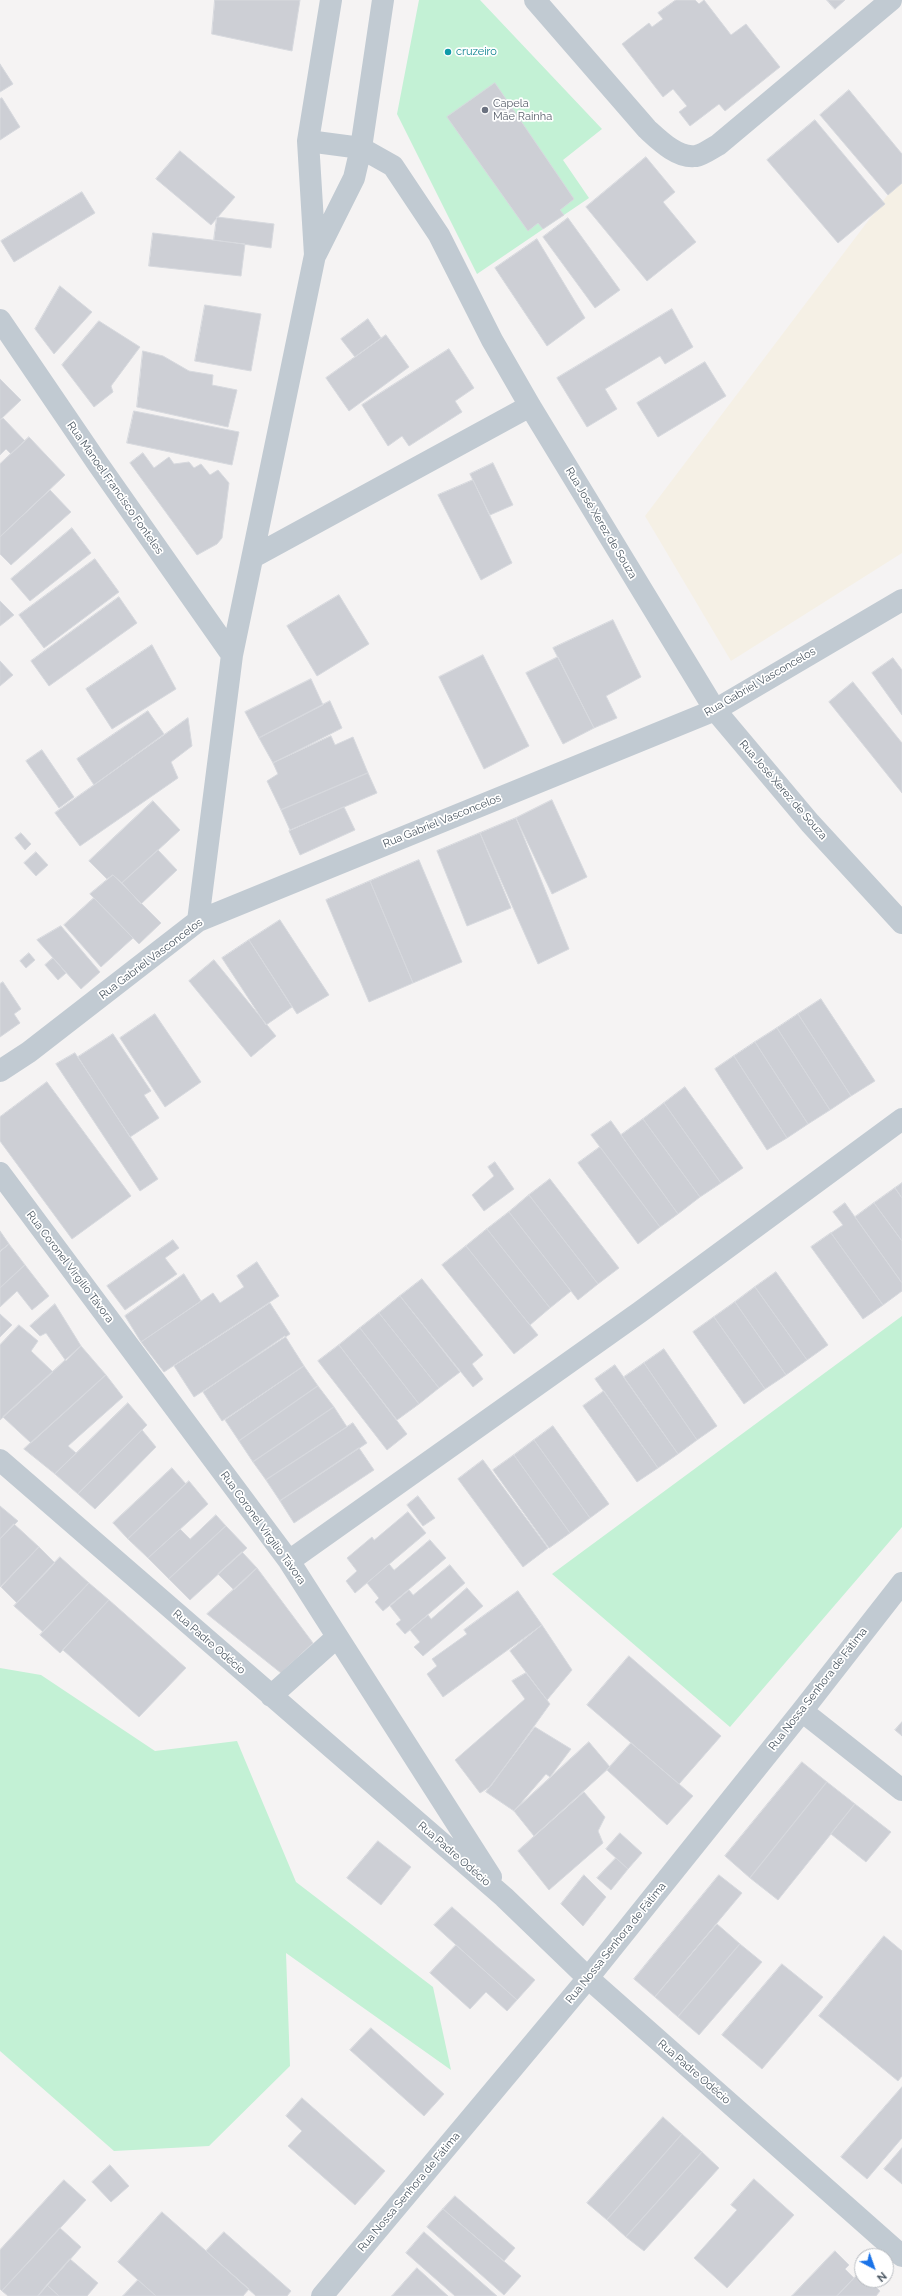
<!DOCTYPE html>
<html>
<head>
<meta charset="utf-8">
<style>
	body { margin:0 }
	#map { position:relative; width:902px; height:2296px; overflow:hidden; background:#f5f3f3; font-family:Raleway,sans-serif }
	canvas { display:block }
	.north { position:absolute; left:854px; top:2248px; width:40px; height:40px; box-sizing:border-box; background:#fff; border:1px solid #b7bbc0; border-radius:50%; rotate:139deg; font-size:11px; font-weight:700; line-height:16px; text-align:center; color:#4a5661 }
	.north::after { content:''; display:block; margin:auto; width:14px; height:18px; background:#1a73e8; clip-path:polygon(50% 0,100% 100%,50% 72%,0 100%) }
</style>
</head>
<body>
<div id="map">
<canvas width="902" height="2296"></canvas>
<div class="north">N</div>
</div>
<script>
const context = document.querySelector('canvas').getContext('2d');
context.lineJoin = 'round';
function fillPath(path, color) { context.fillStyle = color; context.fill(path, 'evenodd'); }
function stroke(path, color, width, dash) { context.strokeStyle = color; context.lineWidth = width; context.lineCap = dash ? 'butt' : 'round'; context.setLineDash(dash || []); context.stroke(path); }
function label(font, color, halo, rows, align = 'center') {
  context.font = font + ' Raleway,sans-serif'; context.lineWidth = 3.5; context.setLineDash([]); context.textBaseline = 'middle'; context.strokeStyle = halo; context.fillStyle = color; for (const [text, x, y, turn = 0] of rows) {
    context.save(); context.translate(x, y); context.rotate((+turn || 0) * Math.PI / 180); context.textAlign = isNaN(turn) ? turn : align; if (halo) context.strokeText(text, 0, 0); context.fillText(text, 0, 0); context.restore();
  }
}
const green = new Path2D(`
	M419,0h61l122,129 -39,31 26,38 -112,76 -80,-160z
	M902,1316v211l-172,200 -178,-153z
	M0,1668l41,7 114,76 82,-10 59,141 137,105 18,83 -165,-117 4,113 -81,80 -95,5 -114,-100z`);
const sand = new Path2D(`
	M902,176v377l-171,108 -86,-145z`);
const building = new Path2D(`
	M215,0h85l-8,51 -80,-17z
	M676,0h19l4,4 5,-4 27,35 15,-11 34,43 -55,44 -6,-7 -29,22 -11,-14 8,-6 -14,-17 -10,8 -41,-53 27,-21 3,4 11,-8 -5,-6z
	M827,0h18l-10,9z
	M0,64l13,20 -13,8z
	M495,83l79,116 -14,11 4,5 -21,14 -5,-6 -10,8 -81,-114z
	M849,90l53,64v29l-14,12 -68,-80z
	M2,98l18,29 -20,13v-41z
	M815,120l70,84 -47,39 -71,-83z
	M180,151l55,46 -24,28 -55,-46z
	M646,157l29,35 -12,10 33,40 -49,39 -61,-74z
	M82,192l13,21 -81,49 -13,-21z
	M217,217l57,7 -3,24 -57,-8z
	M568,218l52,72 -25,18 -52,-71z
	M153,233l92,11 -4,32 -92,-10z
	M537,239l48,79 -38,28 -52,-78z
	M60,286l32,26 -38,42 -19,-25z
	M205,305l56,9 -10,57 -56,-10z
	M672,309l21,38 -28,17 -5,-8 -55,33 12,20 -30,18 -30,-49z
	M368,319l13,19 -26,19 -14,-18z
	M99,321l41,26 -29,39 2,6 -19,15 -32,-42z
	M386,335l23,32 -60,44 -23,-33z
	M449,349l25,39 -19,13 7,11 -53,34 -7,-10 -14,10 -26,-41z
	M143,351l20,5 26,15 24,4 -1,10 25,5 -9,37 -91,-20z
	M705,362l21,34 -68,41 -21,-34z
	M0,379l21,21 -21,20z
	M134,411l105,21 -7,33 -105,-22z
	M3,418l22,23 -14,13 -5,-5 -6,6v-35z
	M29,437l36,38 -65,62v-73z
	M143,453l11,15 15,-11 5,7 15,-2 5,6 7,-4 9,11 8,-5 11,13 -7,55 -5,6 -20,11 -67,-92z
	M493,463l20,42 -23,10 -20,-41z
	M473,480l39,83 -31,17 -43,-85z
	M50,490l21,22 -60,53 -11,-11v-17z
	M72,528l19,25 -61,48 -19,-22z
	M95,559l24,33 -75,56 -25,-33z
	M339,595l30,49 -52,32 -30,-50z
	M119,597l18,26 -88,63 -18,-25z
	M0,601l14,14 -14,11z
	M613,620l28,57 -35,19 11,22 -23,10 -41,-80z
	M152,645l24,44 -64,40 -26,-40z
	M483,655l46,91 -45,23 -45,-92z
	M558,657l36,71 -31,16 -37,-71z
	M893,658l9,12v45l-30,-42z
	M0,661l13,14 -13,11z
	M311,679l12,26 -64,33 -14,-26z
	M853,682l49,61v50l-73,-91z
	M330,701l12,27 -69,35 -14,-25z
	M148,711l16,23 -70,51 -17,-26z
	M188,718l4,28 -21,16 7,16 -98,68 -25,-33z
	M331,736l4,9 18,-8 15,36 -87,37 -14,-29 11,-7 -5,-11z
	M42,750l32,47 -15,11 -33,-47z
	M368,773l9,20 -87,37 -9,-20z
	M552,800l35,77 -35,17 -36,-76z
	M153,801l27,29 -58,53 -9,-8 -6,4 -18,-18z
	M344,807l11,23 -55,25 -11,-24z
	M516,818l53,131 -31,15 -58,-131z
	M21,833l10,11 -6,6 -10,-12z
	M480,833l31,75 -44,18 -30,-75z
	M158,850l19,20 -36,34 -19,-21z
	M36,852l12,13 -12,11 -12,-13z
	M419,860l43,102 -49,21 -43,-102z
	M113,875l48,48 -22,21 -49,-50z
	M370,881l43,102 -44,19 -43,-102z
	M94,898l39,40 -32,29 -37,-42z
	M280,920l49,75 -32,19 -48,-74z
	M61,926l39,46 -19,17 -44,-49z
	M249,940l43,67 -26,18 -44,-67z
	M29,953l6,7 -9,8 -6,-7z
	M53,958l13,15 -8,7 -13,-15z
	M214,960l62,76 -25,21 -62,-76z
	M3,982l18,27 -7,5 6,9 -20,14v-53z
	M821,999l54,82 -24,15 -53,-82z
	M155,1014l46,68 -36,25 -45,-69z
	M798,1014l53,82 -21,14 -53,-82z
	M777,1028l53,82 -22,14 -53,-82z
	M113,1034l38,57 -7,4 15,23 -29,19 -52,-80z
	M755,1042l53,82 -21,14 -53,-82z
	M75,1053l83,126 -18,12 -84,-127z
	M734,1056l53,82 -20,12 -52,-81z
	M47,1082l84,114 -59,43 -72,-98v-24z
	M685,1087l58,81 -22,15 -57,-80z
	M664,1103l57,80 -21,14 -57,-78z
	M643,1119l57,78 -22,17 -57,-79z
	M611,1121l67,93 -18,13 -69,-92z
	M600,1147l60,80 -22,17 -60,-81z
	M495,1162l19,27 -30,22 -12,-16 22,-19 -6,-9z
	M550,1179l69,89 -21,16 -69,-89z
	M902,1183v15l-7,-10z
	M895,1188l7,10v43l-28,-38z
	M529,1195l69,89 -20,16 -69,-88z
	M845,1203l57,80v8l-19,14 -52,-72 12,-8 -10,-13z
	M874,1203l28,38v42l-47,-66z
	M509,1212l62,79 -21,17 -63,-79z
	M487,1229l63,79 -20,17 -64,-79z
	M0,1231l9,13 -9,7z
	M831,1233l52,72 -20,14 -52,-72z
	M173,1240l6,8 -14,10 12,16 -52,36 -18,-24z
	M9,1244l16,21 -25,23v-36z
	M466,1246l72,89 -24,19 -72,-89z
	M257,1262l22,34 -115,76 -23,-30 72,-49 7,10 24,-16 -7,-11z
	M25,1265l24,31 -17,14 -15,-19 -17,16v-19z
	M776,1272l52,73 -21,15 -52,-73z
	M184,1274l17,27 -60,41 -16,-26z
	M422,1279l61,76 -11,9 11,15 -10,8 -73,-91z
	M755,1287l52,73 -21,15 -51,-73z
	M400,1296l60,76 -21,16 -60,-75z
	M735,1302l51,73 -21,14 -51,-72z
	M270,1303l20,31 -96,63 -20,-31z
	M55,1304l26,42 -15,15 -20,-28 -6,3 -10,-10z
	M379,1313l60,75 -20,16 -59,-76z
	M0,1314l12,11 -12,12z
	M714,1317l51,72 -21,15 -51,-72z
	M19,1325l19,16 -7,10 22,21 -53,48v-75z
	M360,1328l59,76 -22,16 -58,-75z
	M285,1336l19,30 -82,55 -19,-29z
	M339,1345l68,89 -20,16 -69,-89z
	M81,1346l25,29 -75,68 -28,-26z
	M664,1349l53,77 -20,14 -53,-77z
	M644,1363l53,77 -19,14 -54,-77z
	M615,1365l63,89 -20,14 -63,-89z
	M304,1366l14,20 -79,55 -14,-21z
	M106,1375l17,22 -55,49 8,7 -21,21 -31,-25z
	M318,1386l16,21 -81,55 -14,-21z
	M604,1391l54,77 -21,14 -54,-76z
	M128,1403l19,22 -69,69 -23,-20z
	M334,1407l13,20 -81,53 -13,-18z
	M353,1423l14,20 -87,58 -14,-21z
	M553,1426l56,78 -19,14 -56,-78z
	M142,1430l14,17 -61,62 -17,-15z
	M534,1440l56,78 -20,15 -56,-78z
	M359,1448l15,22 -80,53 -14,-22z
	M514,1455l56,78 -21,15 -56,-78z
	M483,1460l65,88 -25,19 -65,-88z
	M172,1468l14,16 -58,55 -15,-16z
	M189,1481l19,23 -60,54 -20,-19z
	M418,1496l17,22 -12,8 -16,-21z
	M0,1506l18,15 -18,18z
	M408,1512l18,21 -71,60 -9,-12 11,-10 -10,-13 25,-21 2,3z
	M216,1515l10,11 -57,53 -21,-21 32,-29 10,10z
	M14,1524l25,23 -39,40v-48z
	M226,1526l21,22 -57,52 -21,-21z
	M430,1540l16,18 -63,53 -8,-9 4,-4 -12,-15 22,-19 5,6z
	M39,1547l16,16 -38,40 -16,-16z
	M242,1552l15,16 -23,22 -16,-16z
	M60,1557l29,26 -46,49 -29,-26z
	M450,1565l15,18 -60,51 -9,-10 5,-4 -11,-14 19,-16 4,5z
	M257,1568l56,75 -32,30 -74,-59z
	M89,1583l20,17 -49,53 -20,-18z
	M467,1588l16,18 -60,50 -9,-9 6,-5 -10,-12 18,-15 3,4z
	M518,1591l24,34 -99,72 -16,-23 10,-8 -5,-7 35,-25 -3,-4z
	M109,1600l77,68 -47,49 -76,-67z
	M542,1625l30,45 -25,30 -37,-49z
	M629,1656l92,80 -42,48 -92,-79z
	M526,1673l24,31 -59,82 -11,7 -25,-33 70,-61 -13,-18z
	M902,1722v14l-7,-6z
	M535,1727l36,22 -21,28 -4,-3 -32,37 -28,-19z
	M589,1742l21,25 -76,69 -20,-25z
	M631,1743l62,53 -26,29 -60,-55z
	M802,1762l25,20 -77,96 -25,-22z
	M827,1782l28,22 -77,96 -28,-22z
	M584,1792l21,25 -7,14 5,12 -54,47 -31,-39z
	M855,1804l36,28 -25,30 -35,-28z
	M620,1833l22,20 -14,16 -22,-20z
	M378,1841l33,26 -30,38 -34,-27z
	M616,1858l12,11 -17,21 -14,-12z
	M584,1875l22,22 -23,29 -22,-22z
	M719,1875l23,18 -87,104 -21,-18z
	M452,1907l83,73 -18,20 -83,-75z
	M717,1924l23,20 -62,73 -23,-20z
	M884,1936l18,15v125l-4,5 -79,-65z
	M740,1944l22,18 -63,73 -21,-18z
	M456,1945l61,55 -10,11 -21,-19 -16,17 -40,-36z
	M782,1964l41,33 -61,72 -40,-34z
	M371,2028l73,66 -20,22 -74,-66z
	M902,2087v51l-35,41 -26,-22z
	M302,2098l83,73 -30,34 -67,-59 14,-15 -16,-15z
	M663,2117l19,17 -75,86 -20,-17z
	M682,2134l20,18 -76,85 -19,-17z
	M902,2148v36l-18,-15z
	M702,2152l17,16 -75,83 -18,-14z
	M110,2165l19,21 -18,16 -19,-20z
	M754,2179l40,36 -67,73 -33,-30 43,-48 -6,-5z
	M64,2180l22,20 -84,91 -2,-2v-39z
	M455,2196l60,52 -11,13 -61,-52z
	M443,2209l78,67 -17,19 -77,-68z
	M162,2212l87,77 -6,7h-87l-38,-34z
	M60,2228l21,19 -43,49h-30l-6,-5z
	M224,2232l67,59 -4,5h-31l-50,-45z
	M424,2232l73,64h-42l-49,-43z
	M835,2251l14,14 -4,4 9,9 -17,18h-45z
	M70,2259l28,24 -11,13h-28l-12,-11z
	M417,2268l31,28h-56z
	M860,2272l2,8h7l11,11 -4,5h-39z
	M138,2280l18,16h-33z
	M47,2285l12,11h-21z`);
const minor = new Path2D(`
	M535,0l112,129c12,11 31,30 49,27 7,-1 16,-8 22,-11l173,-145
	M308,141l53,7 32,18 46,69 53,105 38,66 185,304 95,113 92,100
	M316,254l38,-76 7,-30 22,-148
	M0,320l98,144 134,191
	M253,557l277,-151
	M198,921l34,-266 83,-400 -7,-114 23,-141
	M0,1071l29,-19 169,-131 517,-211 187,-110
	M0,1173l289,388 202,316
	M0,1460l504,437 84,81 314,278
	M289,1561l351,-249 262,-193
	M271,1696l66,-59
	M802,1711l100,79
	M322,2296l266,-318 214,-267 100,-128`);
const markers = [
	[448,52,4,"#0f9aa8"],
	[485,110,4,"#6b7280"]
];
const cultureNames = [
	["cruzeiro",456,52]
];
const worshipNames = [
	["Capela",493,104],
	["Mãe Rainha",493,117]
];
const streetNames = [
	["Rua Manoel Francisco Fonteles",115,488,55],
	["Rua José Xerez de Souza",601,523,59],
	["Rua Gabriel Vasconcelos",760,682,-30],
	["Rua José Xerez de Souza",783,790,49],
	["Rua Gabriel Vasconcelos",442,821,-22],
	["Rua Gabriel Vasconcelos",151,959,-37],
	["Rua Coronel Virgílio Távora",70,1267,53],
	["Rua Coronel Virgílio Távora",263,1528,54],
	["Rua Padre Odécio",209,1642,41],
	["Rua Nossa Senhora de Fátima",818,1689,-52],
	["Rua Padre Odécio",454,1854,41],
	["Rua Nossa Senhora de Fátima",616,1943,-51],
	["Rua Padre Odécio",694,2072,41],
	["Rua Nossa Senhora de Fátima",409,2192,-50]
];
fillPath(green, '#c3f1d5');
fillPath(sand, '#f5f0e5');
fillPath(building, '#cdcfd5');
stroke(building, '#d7d9de', 1);
stroke(minor, '#c1cad2', 22);
for (const [x, y, r, color] of markers) { const dot = new Path2D(); dot.arc(x, y, r, 0, 2 * Math.PI); context.fillStyle = color; context.fill(dot); stroke(dot, '#fff', 1.5); }
label('11px', '#0d838f', '#fff', cultureNames, 'left');
label('11px', '#5b616d', '#fff', worshipNames, 'left');
label('11px', '#4a5661', '#fff', streetNames);
</script>
</body>
</html>
